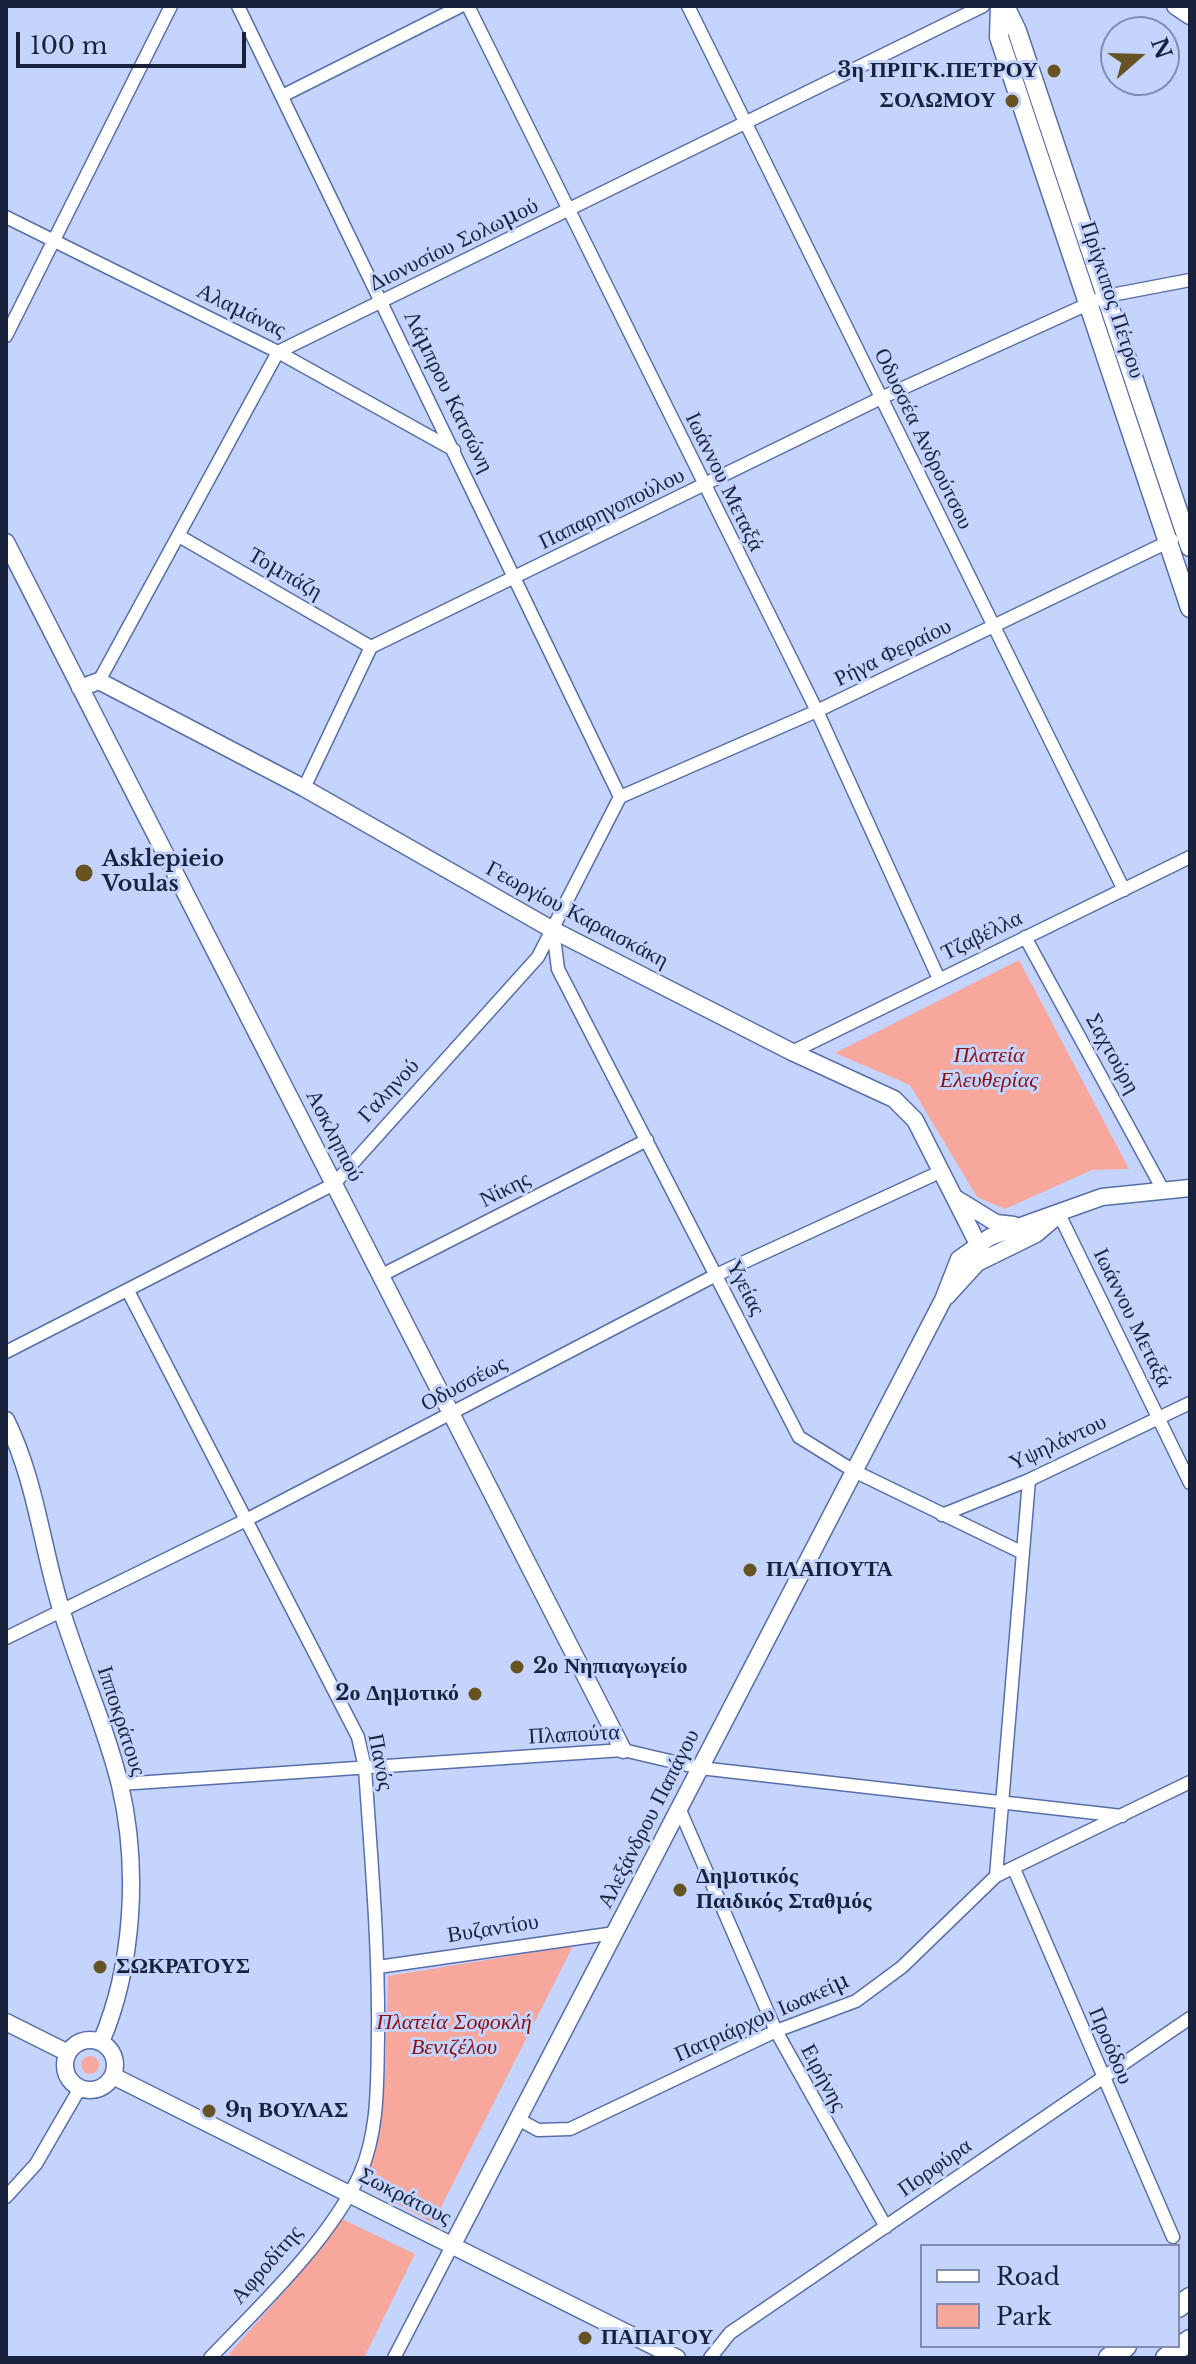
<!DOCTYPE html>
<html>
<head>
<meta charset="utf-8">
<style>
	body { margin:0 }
	#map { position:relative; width:1196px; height:2364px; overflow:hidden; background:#c4d4fd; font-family:"Libre Baskerville",serif }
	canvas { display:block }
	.frame { position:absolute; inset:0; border:8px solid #19223c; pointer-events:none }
	.legend { position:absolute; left:920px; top:2244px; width:260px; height:104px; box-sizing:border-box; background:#c4d4fd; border:2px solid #808db0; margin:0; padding:10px 14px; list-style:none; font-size:24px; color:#19223c }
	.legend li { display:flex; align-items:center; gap:16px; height:40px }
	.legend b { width:40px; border:2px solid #808db0 }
	.north { position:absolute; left:1100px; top:16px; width:80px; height:80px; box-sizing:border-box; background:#c4d4fd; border:2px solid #808db0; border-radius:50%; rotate:70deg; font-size:22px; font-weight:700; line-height:32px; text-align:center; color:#19223c }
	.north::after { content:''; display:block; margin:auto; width:28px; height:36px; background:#665321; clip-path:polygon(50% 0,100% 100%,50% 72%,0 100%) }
	.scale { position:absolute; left:16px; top:32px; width:230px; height:36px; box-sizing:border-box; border:4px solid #19223c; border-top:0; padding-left:10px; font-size:24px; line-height:28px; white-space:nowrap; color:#19223c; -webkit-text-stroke:6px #c4d4fd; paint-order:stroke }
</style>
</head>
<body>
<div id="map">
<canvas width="1196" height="2364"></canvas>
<div class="frame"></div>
<ul class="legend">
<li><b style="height:10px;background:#fff"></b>Road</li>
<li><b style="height:22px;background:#f7a79c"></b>Park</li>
</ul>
<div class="north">N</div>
<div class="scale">100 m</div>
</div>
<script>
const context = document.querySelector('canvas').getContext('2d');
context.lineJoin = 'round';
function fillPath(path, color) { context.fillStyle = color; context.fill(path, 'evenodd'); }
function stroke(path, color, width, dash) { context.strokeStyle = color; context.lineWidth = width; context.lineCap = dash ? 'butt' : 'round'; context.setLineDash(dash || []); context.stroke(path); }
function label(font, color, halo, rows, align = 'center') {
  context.font = font + ' "Libre Baskerville",serif'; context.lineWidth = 6; context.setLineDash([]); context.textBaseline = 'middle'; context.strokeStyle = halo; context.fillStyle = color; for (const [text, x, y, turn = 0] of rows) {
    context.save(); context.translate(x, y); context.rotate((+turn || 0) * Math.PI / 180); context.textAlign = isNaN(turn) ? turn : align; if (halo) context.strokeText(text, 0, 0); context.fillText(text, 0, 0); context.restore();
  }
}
const green = new Path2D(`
	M1019,960l110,209 -37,1 -87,39 -28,-12 -67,-112 -75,-32z
	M573,1946l-140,277 -66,-35 18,-110 3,-102z
	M81 2065a9 9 0 1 1 18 0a9 9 0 1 1-18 0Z
	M338,2217l77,37 -51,104h-134v-5l60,-68z`);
const minor = new Path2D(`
	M238,6l382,791
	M468,6l349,705 122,268
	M688,6l436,884
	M282,96l179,-90
	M6,217l272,135 176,98
	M6,336l165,-330
	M179,536l192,111
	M99,681l179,-329 705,-346
	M304,788l67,-141 510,-249 207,-94 18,-8 84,-16
	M620,797l197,-86 355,-171
	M553,930l5,39 241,468 55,34 169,82
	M1025,937l138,253
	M792,1052l398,-195
	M1059,1214l131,269
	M380,1276l267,-136
	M128,1291l230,446 7,31c6,89 14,178 13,268 -1,47 1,94 -18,138 -30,66 -100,132 -150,184
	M6,1352l328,-168 204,-227 82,-160
	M942,1515l87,-35 161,-77
	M6,1638l240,-118 470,-245 226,-104
	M120,1784l503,-34 77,18 422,48
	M679,1808l97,223 110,196
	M1014,1869l159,368
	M996,1876l33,-396
	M378,1967l237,-34
	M518,2119l20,11 32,-1 206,-98 80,-30 46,-34 94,-91 194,-94
	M6,2197l30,-33 44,-76
	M394,2358l58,-112
	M710,2358l20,-25 460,-315`);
const tertiary = new Path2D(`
	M1175,6l15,10
	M6,542l617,1208
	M80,688l19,-7 205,107 249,142 239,122 102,47 21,21 70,138
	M957,1199l39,24 18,2
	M947,1296l30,-33 59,-29 20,-17
	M6,1420c30,60 36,129 56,192 18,58 44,115 58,173 19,81 14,180 -19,257
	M6,2022l62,31
	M65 2065a25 25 0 1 1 50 0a25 25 0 1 1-50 0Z
	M113,2076l564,282
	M452,2246l491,-946 16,-41 31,-22 112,-40 88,-9`);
const secondary = new Path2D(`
	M1000,6l-1,31 191,571
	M1005,6l12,25 173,516`);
const primary = new Path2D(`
	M1178,2307l12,-9
	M1109,2358l17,-12
	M1166,2358l24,-18`);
const markers = [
	[1054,71,8,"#665321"],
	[1012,101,8,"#665321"],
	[84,873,10,"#665321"],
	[750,1570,8,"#665321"],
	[517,1667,8,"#665321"],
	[475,1694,8,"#665321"],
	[680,1890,8,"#665321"],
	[100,1967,8,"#665321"],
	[209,2111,8,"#665321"],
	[585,2338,8,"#665321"]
];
const poiNames = [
	["3η ΠΡΙΓΚ.ΠΕΤΡΟΥ",1038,71,"right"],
	["ΣΟΛΩΜΟΥ",996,101,"right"],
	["Asklepieio",102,860],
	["Voulas",102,885],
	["ΠΛΑΠΟΥΤΑ",766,1570],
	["2ο Νηπιαγωγείο",533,1667],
	["2ο Δημοτικό",459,1694,"right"],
	["Δημοτικός",696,1877],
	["Παιδικός Σταθμός",696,1902],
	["ΣΩΚΡΑΤΟΥΣ",116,1967],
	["9η ΒΟΥΛΑΣ",225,2111],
	["ΠΑΠΑΓΟΥ",601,2338]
];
const streetNames = [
	["Διονυσίου Σολωμού",454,245,-26],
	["Πρίγκιπος Πέτρου",1112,300,72],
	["Αλαμάνας",241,311,26],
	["Λάμπρου Κατσώνη",448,392,64],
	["Οδυσσέα Ανδρούτσου",923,439,64],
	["Ιωάννου Μεταξά",724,482,64],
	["Παπαρηγοπούλου",612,509,-26],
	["Τομπάζη",285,574,30],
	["Ρήγα Φεραίου",893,653,-26],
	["Γεωργίου Καραισκάκη",577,915,28],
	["Τζαβέλλα",982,936,-26],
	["Σαχτούρη",1112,1054,61],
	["Γαληνού",389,1091,-47],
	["Ασκληπιού",334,1136,63],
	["Νίκης",505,1190,-27],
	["Υγείας",745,1288,63],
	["Ιωάννου Μεταξά",1132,1318,64],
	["Οδυσσέως",464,1384,-28],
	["Υψηλάντου",1058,1443,-25],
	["Ιπποκράτους",121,1721,72],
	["Πλαπούτα",574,1735,-3],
	["Πανός",380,1762,79],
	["Αλεξάνδρου Παπάγου",649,1819,-63],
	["Βυζαντίου",493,1929,-9],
	["Πατριάρχου Ιωακείμ",762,2018,-24],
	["Προόδου",1110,2046,67],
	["Ειρήνης",823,2078,62],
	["Πορφύρα",935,2168,-35],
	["Σωκράτους",405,2197,27],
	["Αφροδίτης",267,2265,-49]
];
const parkNames = [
	["Πλατεία",989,1056],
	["Ελευθερίας",989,1081],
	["Πλατεία Σοφοκλή",454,2023],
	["Βενιζέλου",454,2048]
];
fillPath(green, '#f7a79c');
stroke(minor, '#586eac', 15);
stroke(tertiary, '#586eac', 19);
stroke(secondary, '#586eac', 21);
stroke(primary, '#586eac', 23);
stroke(minor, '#fff', 12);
stroke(tertiary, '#fff', 16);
stroke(secondary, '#fff', 18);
stroke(primary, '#fff', 20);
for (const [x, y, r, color] of markers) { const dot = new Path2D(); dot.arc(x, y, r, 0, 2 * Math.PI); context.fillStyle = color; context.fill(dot); stroke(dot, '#c4d4fd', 3); }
label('bold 22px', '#19223c', '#c4d4fd', poiNames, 'left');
label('22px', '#19223c', '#c4d4fd', streetNames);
label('italic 22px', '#8d0e0e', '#c4d4fd', parkNames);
</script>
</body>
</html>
